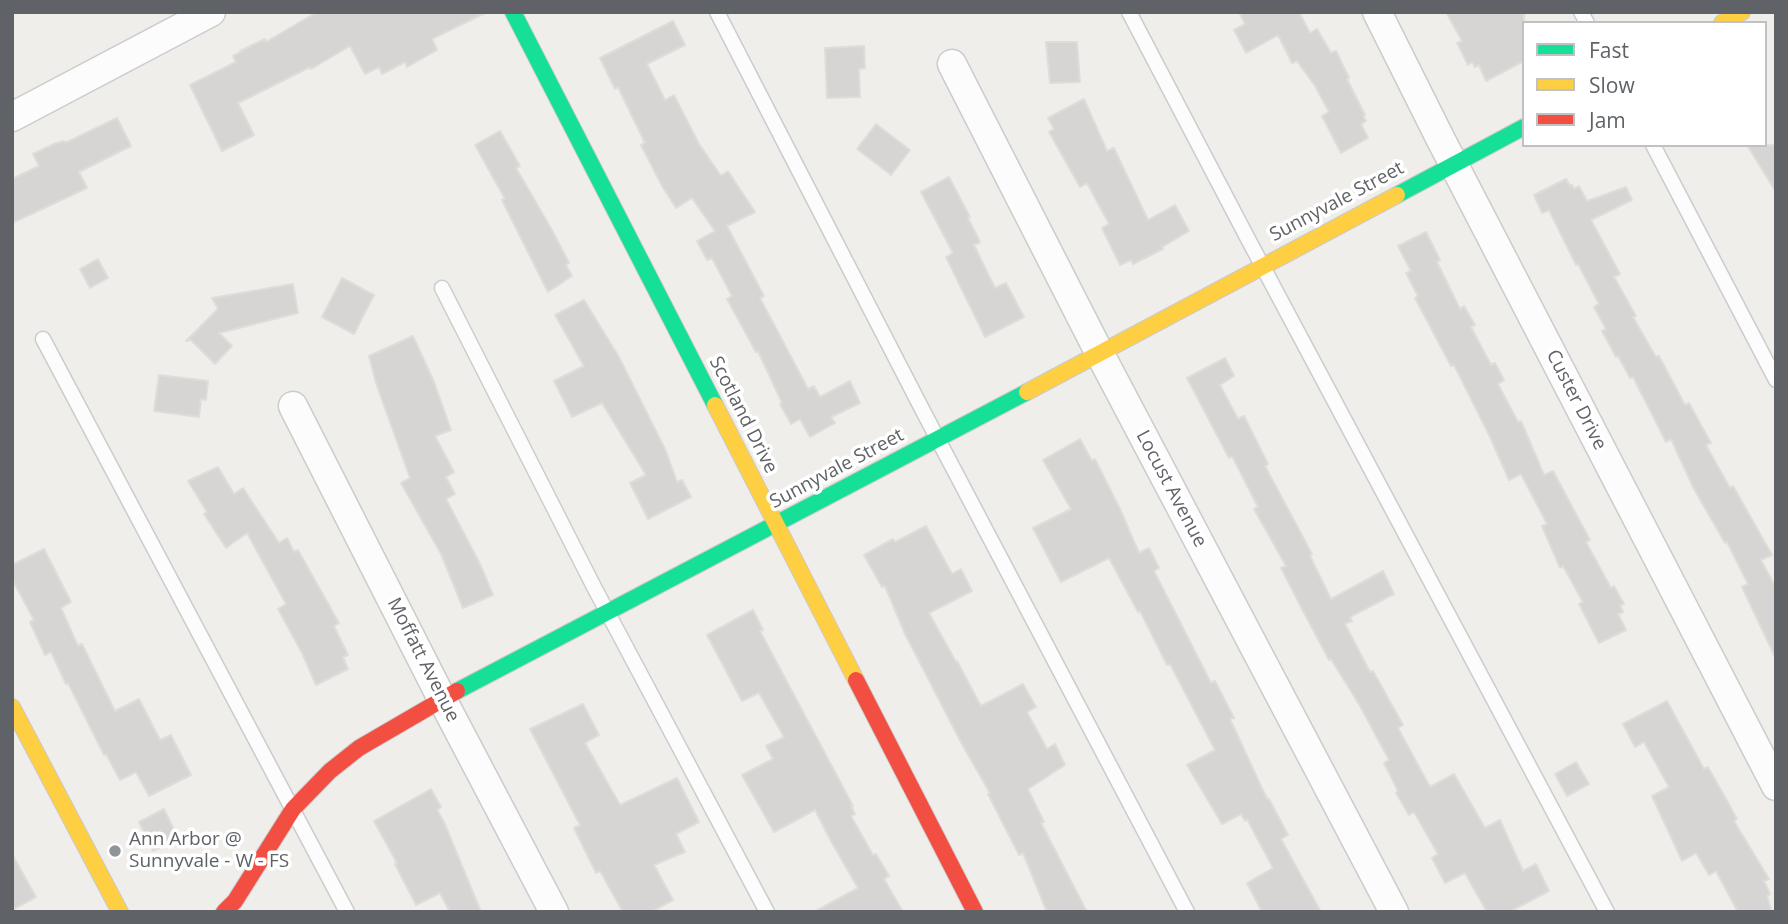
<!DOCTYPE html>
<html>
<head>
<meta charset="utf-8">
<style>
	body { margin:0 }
	#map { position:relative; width:1788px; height:924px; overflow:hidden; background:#efeeea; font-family:"Open Sans",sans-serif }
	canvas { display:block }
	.frame { position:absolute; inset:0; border:14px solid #5f6368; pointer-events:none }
	.legend { position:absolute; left:1522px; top:21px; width:245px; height:126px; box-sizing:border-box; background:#fff; border:2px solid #bfc1c3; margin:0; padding:9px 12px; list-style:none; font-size:21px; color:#5f6368 }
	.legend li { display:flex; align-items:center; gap:14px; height:35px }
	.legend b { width:35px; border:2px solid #bfc1c3 }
</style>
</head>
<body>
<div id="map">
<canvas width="1788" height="924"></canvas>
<div class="frame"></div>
<ul class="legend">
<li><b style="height:9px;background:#16e098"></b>Fast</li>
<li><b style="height:9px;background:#ffcf43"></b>Slow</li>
<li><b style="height:9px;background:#f24e42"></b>Jam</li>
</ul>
</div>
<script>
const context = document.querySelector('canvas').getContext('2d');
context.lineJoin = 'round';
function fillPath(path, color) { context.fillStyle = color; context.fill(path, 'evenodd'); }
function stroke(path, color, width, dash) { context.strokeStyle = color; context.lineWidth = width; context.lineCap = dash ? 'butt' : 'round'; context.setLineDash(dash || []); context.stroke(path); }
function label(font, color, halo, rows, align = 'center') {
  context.font = font + ' "Open Sans",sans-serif'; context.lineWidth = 7; context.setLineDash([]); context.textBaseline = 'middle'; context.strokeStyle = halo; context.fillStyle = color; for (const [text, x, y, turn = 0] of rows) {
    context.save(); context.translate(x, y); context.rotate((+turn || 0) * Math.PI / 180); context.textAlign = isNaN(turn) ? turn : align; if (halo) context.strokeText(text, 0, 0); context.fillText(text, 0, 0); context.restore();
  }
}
const building = new Path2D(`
	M317,12h170l-55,27 5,11 -30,17 -2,-5 -23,12 -3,-7 -14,7 -15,-28 -39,23 -1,-2 -72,36 16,32 -32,16 -32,-66 46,-23 -3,-6 8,-4 -1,-1 25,-12 1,3z
	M1239,12h60l11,21 7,-4 14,24 5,-2 13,27 -2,1 18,36 -2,1 3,5 -5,3 7,14 -27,15 -19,-37 7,-4 -14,-26 -18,-25 -5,2 -14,-28 -32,18 -12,-23 11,-6z
	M1446,12h78v49l-38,20 -7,-16 -4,2 -3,-5 -4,3 -11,-22 5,-2z
	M673,21l12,24 -38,19 18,36 9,-5 25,49 22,32 7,-5 27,41 -28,14 37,70 -4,2 48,91 6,-3 6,11 30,-16 10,22 -29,14 4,6 -25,14 -10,-18 -9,5 -11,-20 2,-1 -24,-52 -2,1 -29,-53 5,-3 -20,-38 -5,2 -10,-19 18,-10 -23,-33 -16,10 -14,-22 -21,-41 4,-2 -27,-56 -3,2 -15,-31z
	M1046,42h31l3,40 -30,1z
	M864,46l1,22 -6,1 1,28 -33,1 -2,-50z
	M1084,99l23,52 7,-3 34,72 27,-15 14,26 -27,16 1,2 -30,15 -2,-4 -11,5 -18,-37 7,-4 -22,-41 -7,4 -31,-55 5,-3 -6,-11z
	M117,118l14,28 -52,26 8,16 -75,35v-44l27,-13 -6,-12 21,-10 10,-3 1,2z
	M876,124l34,26 -19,25 -34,-26z
	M500,131l20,35 -4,2 36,62 17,33 -3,2 6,11 -24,16 -46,-92 3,-1 -30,-54z
	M1747,145h29v47z
	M949,177l21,40 -2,1 12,24 -6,3 21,43 11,-5 18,34 -39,20 -39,-80 7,-4 -32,-61z
	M1566,179l4,7 2,-1 2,4 5,-3 8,15 39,-14 6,13 -41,20 29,54 -6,3 22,39 -3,1 23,40 3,-1 26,49 4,-2 22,40 -5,2 24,43 3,-2 39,69 -11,5 15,28v71l-34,-72 6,-3 -21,-42 -2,1 -31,-54 -23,-50 -5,3 -33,-65 -3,1 -12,-22 -2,1 -14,-26 4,-2 -12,-22 5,-3 -21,-40 -2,1 -27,-55 -7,3 -8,-18z
	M1426,232l14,28 -3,2 23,47 4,-3 11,19 -4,2 20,38 4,-2 9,17 -6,4 20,38 3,-1 23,54 9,-4 37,69 -4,2 25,46 3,-2 10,18 -4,1 3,7 -5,2 8,16 -27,13 -20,-39 4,-2 -20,-36 -3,2 -18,-42 5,-2 -26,-50 -12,6 -19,-43 -36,-72 -3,1 -36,-68 3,-2 -12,-23 5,-2 -13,-25z
	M98,259l10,19 -18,10 -10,-19z
	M342,278l32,17 -20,39 -32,-17z
	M293,284l5,29 -79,20 13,13 -17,18 -24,-24 -5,1 32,-32 -6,-11z
	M584,300l35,57 47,94 11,31 5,-2 9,17 -43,22 -18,-36 16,-8 -44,-72 -30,14 -18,-36 30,-15 -29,-51z
	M413,336l21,46 17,48 -16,6 19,36 -8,5 9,17 -9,5 34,65 13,31 -30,13 -22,-54 -40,-71 9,-5 -34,-95 -7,-27z
	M1225,358l9,18 -14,9 18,34 6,-3 24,48 -3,2 47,88 -2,2 21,43 52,-28 11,23 -44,23 2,4 -7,3 25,48 3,-1 30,54 -5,3 32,59 24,-13 31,54 15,-8 23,51 13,-7 13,27 -40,21h-22l-22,-39 -20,10 -13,-25 6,-4 -24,-42 -5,3 -13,-22 2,-2 -14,-28 5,-3 -29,-54 -29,-47 -2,1 -27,-51 -21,-41 5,-2 -32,-57 4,-2 -26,-51 -3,2 -42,-80z
	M159,375l49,6 -2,19 -5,-1 -2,18 -45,-6z
	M1080,439l12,22 3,-2 25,50 19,44 10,-5 10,20 -5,3 57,112 4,-2 19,37 -4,1 37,80h2l19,36 -7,4 40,73h-59l-15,-29 26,-15 -26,-49 -2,2 -4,-7 -19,10 -35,-59 28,-15 -45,-86 -3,1 -27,-54 -2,1 -29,-54 -48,24 -28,-54 38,-19 -28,-49z
	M218,467l16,27 9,-6 36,55 8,-5 7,14 4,-2 41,73 -5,3 14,29 -5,2 5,12 -32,16 -14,-32 -24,-44 8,-5 -39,-71 -21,15 -22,-34 3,-2 -19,-31z
	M926,526l26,48 9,-5 11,22 -43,22 27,49 1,-1 24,45 42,-22 13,23 -9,5 20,37 8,-5 10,21 -37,24 16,33 -3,1 46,89h-40l-24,-59 -4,2 -31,-61 2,-1 -27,-47 -58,-112 -20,-48 -3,1 -18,-32 29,-16 2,3z
	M44,549l27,53 -10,6 17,38 4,-2 33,67 24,-12 21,41 11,-5 20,40 -42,21 -13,-24 -16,8 -14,-26 -2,1 -36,-72 -2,1 -15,-32 -6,3 -15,-33 4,-2 -22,-41v-14z
	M753,610l10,20 -3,1 93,175h-2l4,8 -4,2 22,39 3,-1 13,22 -5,3 19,33h-89l44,-24 -26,-45 -17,-33 -41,22 -32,-57 31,-16 -7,-13 18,-9 -25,-44 -17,8 -35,-66z
	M1667,701l37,68 4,-2 17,30 12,22 -3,2 35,58 -5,2 6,13 -3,2 5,16h-34l-22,-41 -7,4 -13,-22 -14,8 -30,-65 17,-9 -25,-45 -9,5 -12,-23z
	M583,704l16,31 -14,8 35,62 57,-27 22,44 -23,12 9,18 -31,13 19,35 -22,12h-28l-23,-41 -4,2 -22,-45 6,-3 -50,-96z
	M1576,762l13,22 -22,12 -12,-22z
	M431,789l10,18 -4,3 7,12 37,90h-31l-10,-19 -24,12 -21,-41 2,-1 -23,-42z
	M164,809l14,29 -25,13 -14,-29z
	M12,854l24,43 -24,13z`);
const lane = new Path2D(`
	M717,12l206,399 264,501
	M1129,12l119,227 359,673
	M1581,12l6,11
	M1653,145l123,235
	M442,288l152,299 173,325
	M43,339l304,573`);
const street = new Path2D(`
	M1377,12l63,126 336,648
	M952,64l148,290 294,558
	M12,117l199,-105
	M293,406l149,293 112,213`);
const fast = new Path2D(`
	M513,12l202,393
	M1397,195l127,-68
	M457,691l570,-299`);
const slow = new Path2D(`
	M1722,23l20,-11
	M1027,392l370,-197
	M715,405l141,275
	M12,707l108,205`);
const jam = new Path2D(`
	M856,680l119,232
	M224,912l11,-11 58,-92 37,-38 29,-23 98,-57`);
const markers = [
	[115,851,7,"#919496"]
];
const streetNames = [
	["Sunnyvale Street",1337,202,-28],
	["Custer Drive",1576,400,63],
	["Scotland Drive",743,415,63],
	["Sunnyvale Street",837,469,-28],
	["Locust Avenue",1171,489,62],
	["Moffatt Avenue",423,660,63]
];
const poiNames = [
	["Ann Arbor @",129,840],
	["Sunnyvale - W - FS",129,862]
];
fillPath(building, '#d6d5d3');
stroke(building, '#deddd9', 2);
stroke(lane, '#cbcccc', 17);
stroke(street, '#cbcccc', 31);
stroke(fast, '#cacacb', 18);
stroke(slow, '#cacacb', 18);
stroke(jam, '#cacacb', 18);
stroke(lane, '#fdfcfc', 14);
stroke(street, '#fdfcfc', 28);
stroke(fast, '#16e098', 16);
stroke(slow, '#ffcf43', 16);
stroke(jam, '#f24e42', 16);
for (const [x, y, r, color] of markers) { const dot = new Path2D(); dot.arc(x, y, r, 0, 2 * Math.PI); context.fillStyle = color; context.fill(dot); stroke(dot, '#fff', 2.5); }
label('19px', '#5f6368', '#fff', streetNames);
label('19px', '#5f6368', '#fff', poiNames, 'left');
</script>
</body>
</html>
